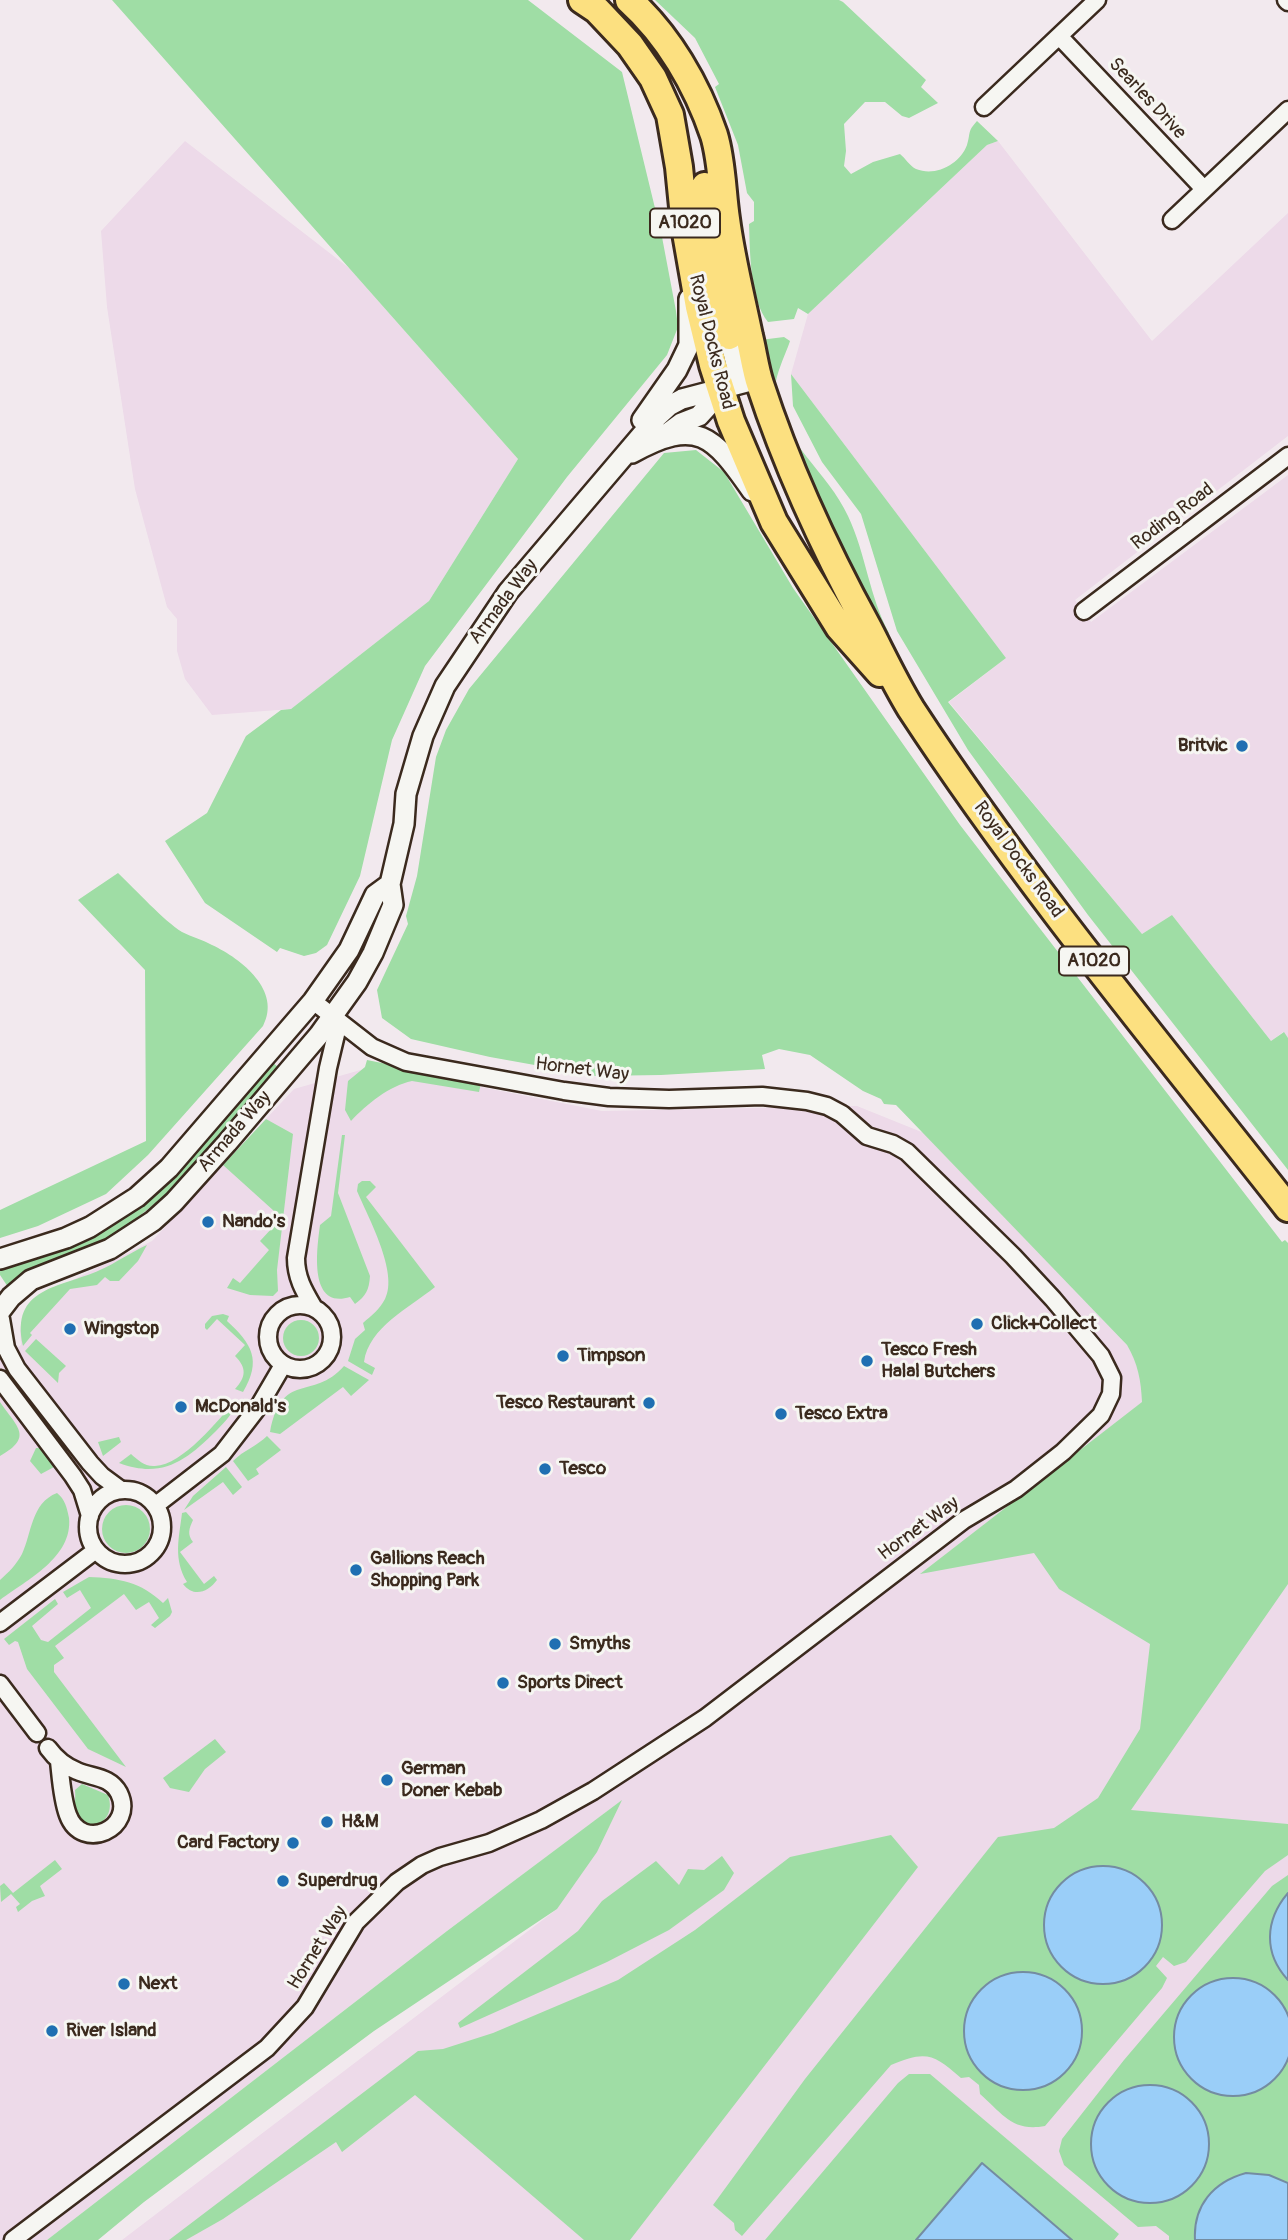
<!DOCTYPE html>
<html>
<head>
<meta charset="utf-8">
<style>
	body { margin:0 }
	canvas { display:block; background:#f2e9ee }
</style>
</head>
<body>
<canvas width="1288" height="2240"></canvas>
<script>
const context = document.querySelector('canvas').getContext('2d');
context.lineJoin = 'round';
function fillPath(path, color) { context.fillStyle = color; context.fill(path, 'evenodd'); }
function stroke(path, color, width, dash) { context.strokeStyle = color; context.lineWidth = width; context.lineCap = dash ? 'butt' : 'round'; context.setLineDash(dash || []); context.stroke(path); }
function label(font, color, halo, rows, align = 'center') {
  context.font = font + ' Pangolin,sans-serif'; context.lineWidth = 6; context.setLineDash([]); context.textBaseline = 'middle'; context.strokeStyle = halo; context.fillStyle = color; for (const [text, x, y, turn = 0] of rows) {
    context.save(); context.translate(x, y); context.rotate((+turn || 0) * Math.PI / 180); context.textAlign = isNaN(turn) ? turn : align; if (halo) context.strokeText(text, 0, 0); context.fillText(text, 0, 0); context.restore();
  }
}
const built = new Path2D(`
	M185,141l164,127 169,191 -89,142 -138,108 -79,6 -27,-36 -8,-28v-32l-10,-12 -32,-118 -28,-182 -6,-76z
	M998,141l154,200 136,-128v223l-213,164 16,22 197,-147v563l-5,-6 -12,9 -99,-126 -30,19 -193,-232 57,-44 -215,-284 17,-60 179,-169z
	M371,1067h9l222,44 255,-5 67,27 203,212 8,14 5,16 3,27 -195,151 340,-248v935h-1166l435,-331 64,-108 -174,130 -400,309h-47v-880l21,-15 -1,-14 3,-17 9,-14 120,-59 142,-152z`);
const green = new Path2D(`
	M112,0h416l94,72 40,165 14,74 2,16 -11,28 -100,122 -142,189 -33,74 -32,136 -33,69 -11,8 -12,3 -24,-8 -3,4 -72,-49 -40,-62 42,-28 39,-77 35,-26 10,-1 138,-108 89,-142z
	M655,0h184l4,2 83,78 -5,7 17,16 -29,15 -7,-2 -17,-14h-20l-21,22 2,27 -2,15 7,8 22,-12 27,-8c5,4 10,12 16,15 20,8 44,-5 51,-24 4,-13 0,-13 10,-24l21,20 -11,4 -179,169 -10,-6 -4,11 -26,3c-18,-22 -18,-70 -19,-98l5,-3v-19l-7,-9 -9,-48 -23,-58 4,-3 -24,-46z
	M784,337l6,4c-5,15 -16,36 -15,52 7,50 53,79 73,123 18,38 21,80 41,117l-4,3 -17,-28 -83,-180 -25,-88z
	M791,374l215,284 -58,44 194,232 30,-19 99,126 13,-9 4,6v132l-200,-255 -120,-165 -71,-119 -36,-117 -39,-52 -29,-56z
	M696,450l28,22 69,116 167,237 322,417 3,-2 3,3v341l-157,226 157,14v31l-23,16 -79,91 -12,4 -11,-9 -7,9 11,12 -5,10 -117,138c-33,6 -42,-12 -65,-32l-1,-9 -10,-8 -8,1c-27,-24 -35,-28 -70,-13l-149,171 -7,-6 -1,-7 -21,-18 92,-126 193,-242 56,-9 44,-30 42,-69 10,-85 -91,-55 -25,-36 -114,21 222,-172c-1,-22 -4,-38 -15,-57l-231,-240 -12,-1 -3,-5 -18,-8 -53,-36 -31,-6 -17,6 3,14 -104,6 -65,1 -106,-19 -79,-18 -29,-21 -5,-28 31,-66 -2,-8 11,-40 19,-119 10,-27 23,-41 195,-236z
	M118,873c17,16 46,48 64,59 10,5 21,8 30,13 30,14 70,46 51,81l-115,129 -42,39 -68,32 -38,12v-28l146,-69 -1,-171 -67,-70z
	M367,1060l114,23 -2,9 -67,-11c-23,5 -45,23 -61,40l-6,-11 3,-29 17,-14z
	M272,1062l6,5 -106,123 -39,31 -34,22 -74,27 -17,17 -8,-12v-5c30,-12 63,-19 92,-33 73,-34 128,-115 180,-175z
	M266,1119l27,15 -16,136 1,21 -5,5 -23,-1 -23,-7 6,-10 7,5 29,-33 -9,-9 13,-14 -7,-8 8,-8 -51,-46z
	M342,1135h3l-7,58 32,83c-1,14 -4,20 -15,28l-5,-7c-42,13 -33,-49 -30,-72l11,-9z
	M362,1181h8l6,6 -10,10 69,90c-26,21 -66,40 -71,75l11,6 -3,7 -24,-14 7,-22 10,-9 -2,-7c8,-7 17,-14 22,-24 14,-26 -17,-82 -28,-108l1,-7z
	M147,1245l-9,16 -19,20h-9l-5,-4 -8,8 -27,4 -40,44 2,2 -9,11c-13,-59 37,-58 77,-76 16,-7 31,-18 47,-25z
	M223,1314l6,2 -2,5c25,23 35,39 16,71l-8,-3c11,-12 12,-21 0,-33l10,-11 -28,-26 -10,11 -2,-2v-4l7,-8z
	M283 1338a18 18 0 1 1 36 0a18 18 0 1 1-36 0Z
	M36,1339l30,27 -7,7 -1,10 -33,-32z
	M344,1366l25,14 -18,16 -8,-9 -63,47 -10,-2c12,-62 42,-30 74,-66z
	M236,1400h2c-4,12 -13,22 -22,31 -30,30 -54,48 -97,32l12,-9c7,6 14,13 24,12 28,-1 64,-47 81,-66z
	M0,1402c17,25 34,35 0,54z
	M267,1436l14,14 -25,19 3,5 -11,7 -15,-20c11,-11 24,-15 34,-25z
	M119,1437l2,5 -18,14 -5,-14z
	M36,1448h5l13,19 -13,7 -11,-13z
	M226,1467l16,20 -9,8 -10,-13 -39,28 9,-14z
	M57,1493c8,6 10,15 12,25 4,39 -42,62 -69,82v-20c9,-8 16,-15 22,-26 10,-21 9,-51 35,-61z
	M102 1529a24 24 0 1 1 48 0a24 24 0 1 1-48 0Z
	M186,1512l7,8c-4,9 -6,14 0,22l-13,10 24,32 10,-8 3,4c-9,12 -23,18 -34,4l4,-2c-14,-23 -8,-44 -5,-69z
	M89,1577c30,1 52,5 74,26l5,-5 4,14 -2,4 -15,12 -4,-3 8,-7 -10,-16 -13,8 -12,-16 -69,52 9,12 -10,7v7l72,95 -38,-18 -61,-80 -9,-27 -3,-1 -6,4 -5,-6 51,-40 3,5 -26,22 9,14 7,2 43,-34 -11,-18 -13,8 -4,-6z
	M215,1739l11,13 -21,17 -16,23 -19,-4 -7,-10z
	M82,1784l26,11c9,25 -16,39 -29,22 -6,-7 -3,-19 -4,-27z
	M622,1800l-25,52 -40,57 -183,122 -230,171 -46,38h-51l400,-309z
	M891,1835l27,32 -288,373h-46l-169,-145 -73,57 -6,-10 -113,77 -37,21h-17l249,-189 25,-2 50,-16 125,-53 77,-50 95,-73z
	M722,1856l12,17 -10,17 -55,40 -62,32 -147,66 -2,-5 120,-92 24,-30 54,-40 23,24 9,-16 16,1z
	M55,1860l7,9 -22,17 5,10 -13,5 -14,11 -2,-5 4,-3 -9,-10 -10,8 -1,-16 4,-3 9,10z
	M1288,1875v365h-119v-4l-13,-10 -18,1 -74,-62 -5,-14 3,-12 62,-79 148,-174z
	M909,2074h21l189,160 -5,6h-42l-90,-77 -66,77h-151l133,-157z`);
const water = new Path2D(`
	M1044 1925a59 59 0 1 1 118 0a59 59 0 1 1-118 0Z
	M1288,1893v87c-25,-27 -23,-60 0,-87z
	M964 2031a59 59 0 1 1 118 0a59 59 0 1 1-118 0Z
	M1174 2037a59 59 0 1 1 118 0a59 59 0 1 1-118 0Z
	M1091 2144a59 59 0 1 1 118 0a59 59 0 1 1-118 0Z
	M982,2163l90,77h-156z
	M1246,2173l23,2 19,8v57h-93c-2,-34 18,-58 51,-67z`);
const minor = new Path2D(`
	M1286,0l2,2
	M1059,36l145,153
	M984,107l113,-107
	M1172,220l116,-110
	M1084,611l204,-155
	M268 1337a32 32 0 1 1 64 0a32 32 0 1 1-64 0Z
	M314,1308c-10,-17 -18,-30 -18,-50l32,-190 11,-46
	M1,1319l5,29 11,21 73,94 12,13 19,14
	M0,1379l73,97 9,14 8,26
	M88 1527a37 37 0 1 1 74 0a37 37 0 1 1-74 0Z
	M156,1505l66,-51 37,-48 24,-41
	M0,1623l96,-73
	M0,1684l37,49
	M48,1748c8,11 16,18 29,23 16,7 33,5 42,22 17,35 -37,60 -51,22 -6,-16 -7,-36 -9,-54
	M13,2240l254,-192 38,-41 51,-85 41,-40 25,-17 18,-8 49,-14 52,-23 52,-29 112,-73 259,-198 52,-31 47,-37 38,-37 10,-21 1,-16 -11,-22 -48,-57 -40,-43 -106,-104 -14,-8 -26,-8 -25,-22 -15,-8 -20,-5 -45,-5 -93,3 -60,-2 -45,-6 -158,-29 -34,-15 -59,-46`);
const tertiary = new Path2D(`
	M642,420l35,-50 12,-25v-46
	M665,435l16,-12 18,-7 39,-43 -9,-37
	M632,453c65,-36 81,-18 120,38
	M0,1259l66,-21 24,-11 47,-30 32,-29 144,-167 36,-51 26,-55 15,-11
	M1,1310l10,-13 20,-17 79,-31 43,-28 21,-19 53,-59 92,-108 38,-53 16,-29 20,-48 -3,-21 14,-60 2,-30 17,-58 22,-50 63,-94 149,-175 12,-11 13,-7 76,-20`);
const trunk = new Path2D(`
	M582,0l15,10 33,35 23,33 17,37 9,52 6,60 14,80 14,58 18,56 43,101 65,105 41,46
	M629,0c39,35 68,85 85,135 8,26 8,57 12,84 5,39 15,78 23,117 4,16 6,33 11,48 28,86 65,165 108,244 14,27 27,55 43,81 114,174 248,335 377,499
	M705,186l5,60 19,90`);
const markers = [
	[1242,746,7,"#1f6fb2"],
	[208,1222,7,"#1f6fb2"],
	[977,1324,7,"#1f6fb2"],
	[70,1329,7,"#1f6fb2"],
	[563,1356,7,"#1f6fb2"],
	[867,1361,7,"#1f6fb2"],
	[649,1403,7,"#1f6fb2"],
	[181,1407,7,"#1f6fb2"],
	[781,1414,7,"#1f6fb2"],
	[545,1469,7,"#1f6fb2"],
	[356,1570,7,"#1f6fb2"],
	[555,1644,7,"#1f6fb2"],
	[503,1683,7,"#1f6fb2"],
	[387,1780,7,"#1f6fb2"],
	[327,1822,7,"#1f6fb2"],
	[293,1843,7,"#1f6fb2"],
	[283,1881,7,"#1f6fb2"],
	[124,1984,7,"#1f6fb2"],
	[52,2031,7,"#1f6fb2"]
];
const shields = [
	[685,223,70],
	[1094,961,70]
];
const shieldNames = [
	["A1020",685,223],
	["A1020",1094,961]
];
const streetNames = [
	["Searles Drive",1147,99,47],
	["Royal Docks Road",711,342,76],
	["Roding Road",1173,517,-37],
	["Armada Way",504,602,-53],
	["Royal Docks Road",1018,860,54],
	["Hornet Way",582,1070,7],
	["Armada Way",235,1132,-49],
	["Hornet Way",919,1529,-36],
	["Hornet Way",318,1948,-58]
];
const poiNames = [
	["Britvic",1228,746,"right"],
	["Nando's",222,1222],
	["Click+Collect",991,1324],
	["Wingstop",84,1329],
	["Tesco Fresh",881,1350],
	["Halal Butchers",881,1372],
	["Timpson",577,1356],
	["Tesco Restaurant",635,1403,"right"],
	["McDonald's",195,1407],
	["Tesco Extra",795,1414],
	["Tesco",559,1469],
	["Gallions Reach",370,1559],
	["Shopping Park",370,1581],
	["Smyths",569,1644],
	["Sports Direct",517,1683],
	["German",401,1769],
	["Doner Kebab",401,1791],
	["H&M",341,1822],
	["Card Factory",279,1843,"right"],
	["Superdrug",297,1881],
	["Next",138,1984],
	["River Island",66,2031]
];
fillPath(built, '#eddae9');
fillPath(green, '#9fdda5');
fillPath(water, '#9acef8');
stroke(water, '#748ca1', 2);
stroke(minor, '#3b2a1e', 21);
stroke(tertiary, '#3b2a1e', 24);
stroke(trunk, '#3b2a1e', 32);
stroke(minor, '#f6f6f2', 16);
stroke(tertiary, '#f6f6f2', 19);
stroke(trunk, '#fce080', 26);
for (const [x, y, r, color] of markers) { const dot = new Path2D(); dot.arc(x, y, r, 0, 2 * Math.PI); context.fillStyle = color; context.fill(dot); stroke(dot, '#f6f6f2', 2.5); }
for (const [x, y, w] of shields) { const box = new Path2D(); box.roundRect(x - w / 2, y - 14.5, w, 29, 5); context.fillStyle = '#f6f6f2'; context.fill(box); stroke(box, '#3b2a1e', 2); }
label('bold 18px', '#3b2a1e', null, shieldNames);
label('19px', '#3b2a1e', '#f6f6f2', streetNames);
label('bold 19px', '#3b2a1e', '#f6f6f2', poiNames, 'left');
</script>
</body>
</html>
